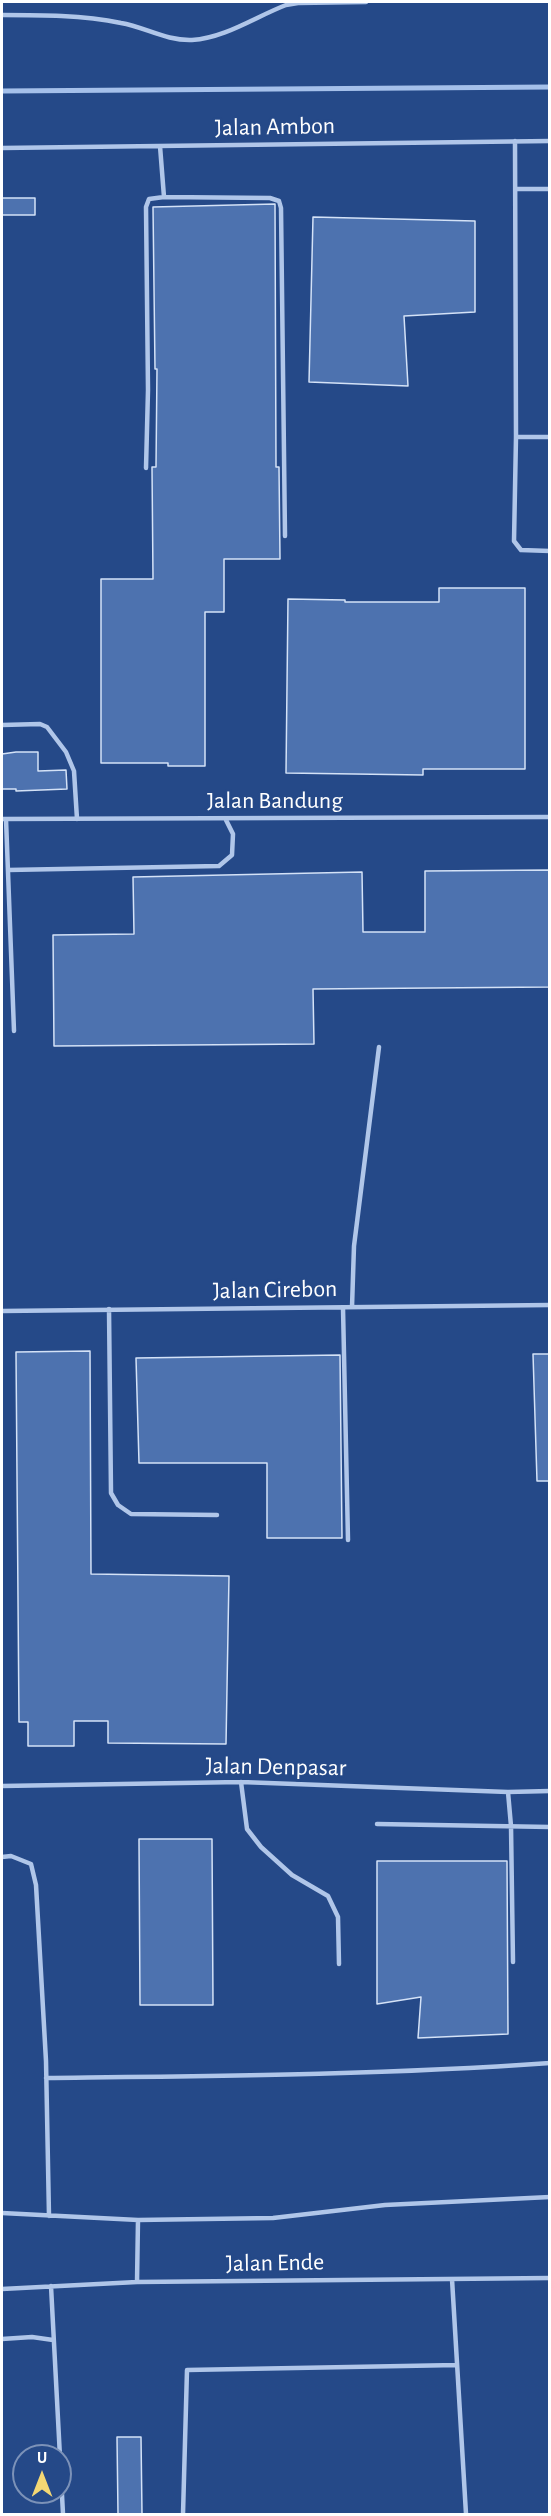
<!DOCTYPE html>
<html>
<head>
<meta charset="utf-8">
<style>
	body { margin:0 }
	#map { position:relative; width:551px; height:2516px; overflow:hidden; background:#254988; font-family:"Alegreya Sans",sans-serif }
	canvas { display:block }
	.frame { position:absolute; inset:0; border:3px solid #fff; pointer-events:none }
	.north { position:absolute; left:12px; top:2444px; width:60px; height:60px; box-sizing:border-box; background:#254988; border:2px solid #7c92b8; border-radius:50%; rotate:0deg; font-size:16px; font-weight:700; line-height:24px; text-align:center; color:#fff }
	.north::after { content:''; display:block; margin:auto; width:21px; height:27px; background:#f3d774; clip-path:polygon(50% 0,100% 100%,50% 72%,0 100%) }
</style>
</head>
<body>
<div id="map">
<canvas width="551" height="2516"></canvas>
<div class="frame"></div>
<div class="north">U</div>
</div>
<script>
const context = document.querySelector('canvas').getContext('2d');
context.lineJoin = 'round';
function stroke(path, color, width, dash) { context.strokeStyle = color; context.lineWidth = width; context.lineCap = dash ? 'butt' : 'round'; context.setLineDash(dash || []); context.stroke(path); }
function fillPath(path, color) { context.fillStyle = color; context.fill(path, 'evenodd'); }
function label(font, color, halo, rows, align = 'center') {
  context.font = font + ' "Alegreya Sans",sans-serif'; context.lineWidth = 5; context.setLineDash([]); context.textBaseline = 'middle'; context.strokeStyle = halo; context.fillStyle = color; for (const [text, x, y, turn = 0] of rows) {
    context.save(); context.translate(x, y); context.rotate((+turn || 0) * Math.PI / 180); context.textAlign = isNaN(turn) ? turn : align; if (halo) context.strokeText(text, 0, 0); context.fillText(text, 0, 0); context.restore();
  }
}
const stream = new Path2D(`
	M2,91l548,-4`);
const building = new Path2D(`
	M2,198h33v17h-33z
	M275,204l1,263h3l1,92h-56v53h-19v154h-37v-3h-67v-184h52l-1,-112h4l1,-98h-2l-2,-162z
	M313,217l162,4v91l-71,4 4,70 -99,-4z
	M439,588h86v181h-102v6l-137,-2 2,-174 57,1v2h94z
	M16,752h22v19l28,-1 1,19 -51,2v-2h-14v-35z
	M549,870v117l-236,2 1,55 -260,2 -1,-111 81,-1 -1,-57 229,-5 1,60h62v-61z
	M90,1351l1,223 138,2 -3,168 -118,-1v-22h-34v25h-46v-24h-9l-3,-370z
	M533,1354h16v127h-12z
	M340,1355l2,183h-75v-75h-128l-3,-105z
	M139,1839h73l1,166h-73z
	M377,1861h130l1,173 -90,4 3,-41 -44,7z
	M117,2437h24l1,77h-24z`);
const lane = new Path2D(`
	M2,15c39,0 80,0 119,8 24,4 45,18 71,17 33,-2 63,-23 94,-35l12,-2 68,-1
	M515,141l1,296 -2,104 7,9 29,1
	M2,148l548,-7
	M516,189h34
	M164,197l106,1 9,3 2,7 4,328
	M516,437h34
	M146,468l2,-78 -2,-183 3,-8 15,-2 -4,-51
	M2,725l38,-1 7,3 19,25 8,19 3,48
	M2,819l548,-2
	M6,819l8,212
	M8,870l211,-4 13,-11 1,-21 -7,-14
	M352,1307l2,-61 25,-199
	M343,1308l5,232
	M109,1309l2,184 7,12 13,9 86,1
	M2,1311l548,-6
	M241,1782l6,47 14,18 31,28 36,21 10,21 1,47
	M2,1786l239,-4 267,10 42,-1
	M508,1792l3,34 2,136
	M377,1824l173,3
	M2,1857l9,-1 20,8 5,21 10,176 3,155
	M46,2078c168,-2 336,-3 504,-15
	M2,2213l136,7 135,-2 112,-13 165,-8
	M452,2279l14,235
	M137,2282l1,-62
	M51,2286l12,228
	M2,2289l135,-7 413,-4
	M2,2339l30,-2 21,3
	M183,2514l4,-144 270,-5`);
const streetNames = [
	["Jalan Ambon",275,127,-1],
	["Jalan Bandung",275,801],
	["Jalan Cirebon",275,1290,-1],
	["Jalan Denpasar",276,1767,1],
	["Jalan Ende",275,2263,-1]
];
stroke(stream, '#a5c0ea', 5);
fillPath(building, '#4d72af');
stroke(building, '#d4e2f7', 1.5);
stroke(lane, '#b0c6e9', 4.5);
label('24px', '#fff', '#254988', streetNames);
</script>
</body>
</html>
